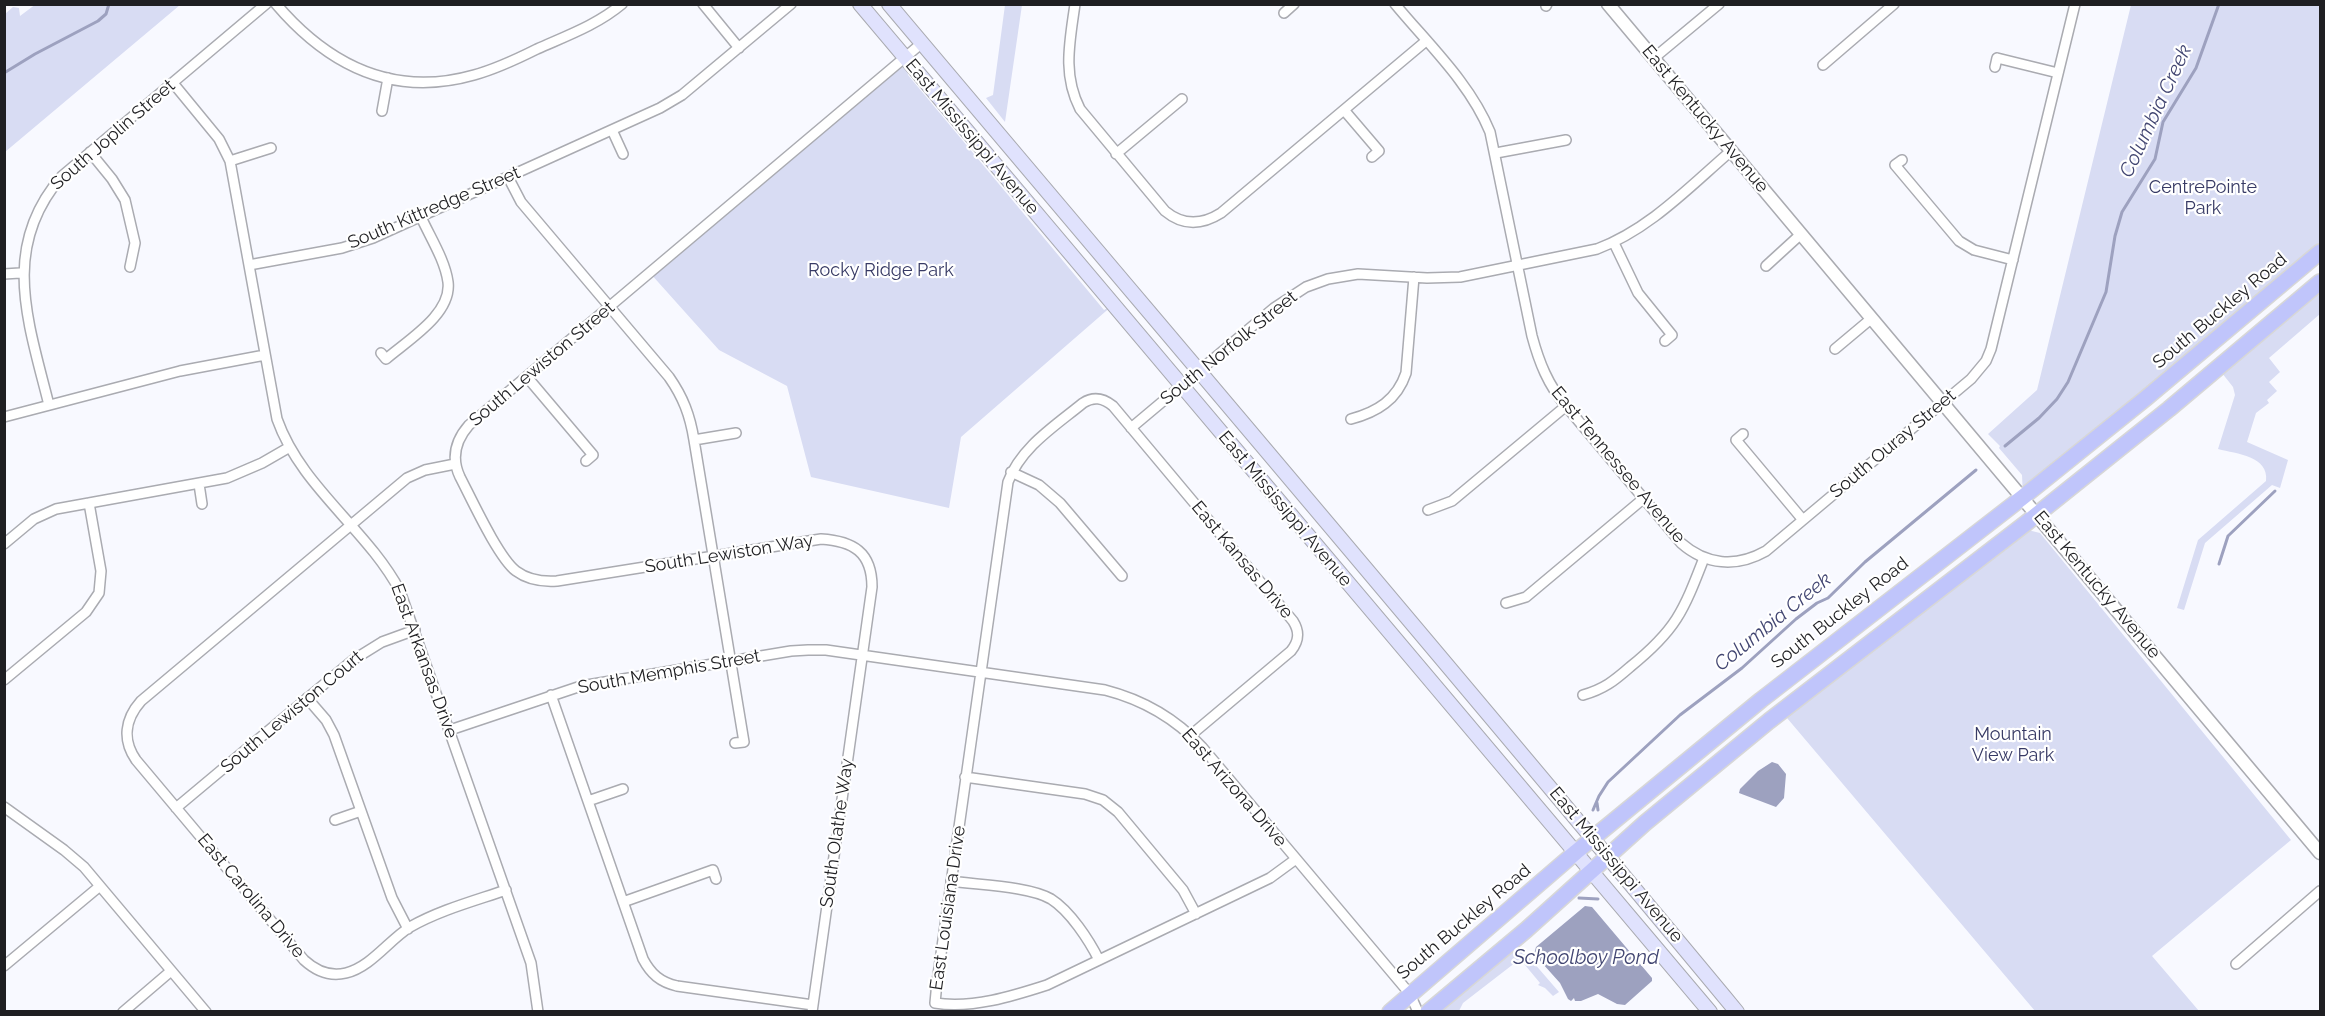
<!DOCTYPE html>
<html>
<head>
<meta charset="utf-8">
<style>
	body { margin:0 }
	#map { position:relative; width:2325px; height:1016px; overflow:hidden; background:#f8f9ff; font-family:Raleway,sans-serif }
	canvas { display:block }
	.frame { position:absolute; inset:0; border:6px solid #1f1f22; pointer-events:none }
</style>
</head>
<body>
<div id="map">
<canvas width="2325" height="1016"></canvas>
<div class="frame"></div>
</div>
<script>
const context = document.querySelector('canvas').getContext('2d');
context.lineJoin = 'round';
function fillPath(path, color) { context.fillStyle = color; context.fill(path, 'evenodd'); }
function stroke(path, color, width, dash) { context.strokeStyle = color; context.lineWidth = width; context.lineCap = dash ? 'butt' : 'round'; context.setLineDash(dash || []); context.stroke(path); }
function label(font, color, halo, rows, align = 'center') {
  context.font = font + ' Raleway,sans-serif'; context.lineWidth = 4.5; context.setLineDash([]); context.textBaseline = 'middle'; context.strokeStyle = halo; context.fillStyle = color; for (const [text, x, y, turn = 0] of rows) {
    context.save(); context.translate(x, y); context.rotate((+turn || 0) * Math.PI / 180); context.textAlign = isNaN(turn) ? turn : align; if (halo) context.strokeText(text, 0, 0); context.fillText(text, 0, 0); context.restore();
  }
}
const green = new Path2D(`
	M36,4l144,1 -175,147v-138l8,-7 6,1 1,8z
	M1005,5h17l-17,117 -19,-24 7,-3z
	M2131,5h189v247l-297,245 -1,-22 -23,-27 1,-2 -12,-12 49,-44z
	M905,58l3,17 196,235 9,-5 -152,132 -12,71 -138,-31 -24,-91 -68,-36 -69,-77z
	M2320,282v32l-51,44 11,14 -11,10 8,9 -10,9 2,3 -13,10 -9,29 41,18 -8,28 -8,-3 -67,58 -21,67 -7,-2 21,-68 68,-59c3,-25 -29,-27 -48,-32l17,-54 -2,-8 -15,-19z
	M2028,530l12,3 251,307 -139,116 47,55h-164l-248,-293 65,-55z
	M1514,940l45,52 -6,4 -8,-8 -7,-3 2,-2 -20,-24 -57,44 -4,8h-24z`);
const water = new Path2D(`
	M1772,762l6,2 8,10 -2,24 -8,9 -37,-14 1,-4 18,-18z
	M1585,906l7,1 60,71v3l-27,24 -8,-1 -19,-10 -17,7h-6l-1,-3 -3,3 -3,-2 -8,-16 -26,-29 2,-7z`);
const stream = new Path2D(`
	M4,73l31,-19 63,-33 8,-7 3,-10
	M2005,446l34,-28 18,-19 11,-17 38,-90 9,-56 7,-24 33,-53 8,-37 33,-54 23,-64
	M2219,564l9,-28 47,-45
	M1597,803l1,7
	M1593,810l6,-14 9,-14 72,-67 62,-47 54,-49 21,-16 11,-5 37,-36 111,-92
	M1579,898l19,1`);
const minor = new Path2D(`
	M276,4c52,61 117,94 198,71 22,-6 43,-16 63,-26 29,-13 60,-24 85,-45
	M703,4l36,44
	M1075,4c-5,37 -13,70 5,105l85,102c18,15 37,14 56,2l205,-172
	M1395,4c33,40 75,79 95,128l42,204c7,26 16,49 34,70l115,137c25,22 55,25 85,8l205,-172 15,-18 5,-12 84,-345
	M1546,6l1,-2
	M1284,13l10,-9
	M1654,58l65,-54
	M1823,65l71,-61
	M1995,67l2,-9 61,15
	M173,83l46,56 11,22 47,258c24,68 90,110 123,172l131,372 7,49
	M1344,110l35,41 -7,6
	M382,111l6,-33
	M612,130l11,24
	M90,152l22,27 13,21 10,43 -5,24
	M1496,153l70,-13
	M1116,154l66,-55
	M1902,160l-7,5 64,76 15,9 39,10
	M230,161l41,-13
	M508,177l13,25 148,175c14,20 21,38 25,63l50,302 -9,1
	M1614,243l24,50 34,42 -7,6
	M249,265l93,-17 31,-10 287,-130 22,-13 109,-91
	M1766,266l35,-32
	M4,274l16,-1
	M1835,349l37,-31
	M381,353l5,6c22,-19 66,-45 62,-77 -3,-22 -18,-45 -27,-65
	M527,377l66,78 -7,6
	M49,405c-21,-84 -49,-158 13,-229l204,-172
	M4,417l176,-46 85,-16
	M1351,419c26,-7 46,-19 55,-46l8,-96
	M1131,428l143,-120 32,-21 22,-8 30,-5 69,4 33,-1 137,-28c53,-20 92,-62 134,-98
	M1743,434l-7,6 67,80
	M694,440l42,-7
	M455,464l-30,6 -18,8 -266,223c-16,18 -19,39 -5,59l168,200c12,11 26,17 42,13 25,-6 43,-33 64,-46 30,-17 64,-26 96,-37
	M1011,472l28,13 21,18 62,73
	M199,484l3,20
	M1428,510l24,-9 114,-95
	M4,544l30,-25 22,-10 171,-31 35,-15 26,-15
	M1506,603l20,-6 117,-98
	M4,680l82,-68 13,-19 2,-22 -12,-68
	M551,695l92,264c8,15 17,23 34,27l136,19
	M1583,695c21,-6 31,-14 47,-28 46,-37 53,-55 74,-109
	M307,698l19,22 8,15 58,163 16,31
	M450,730l131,-44 210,-35 17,-1h18l279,40c39,10 70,28 97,57l208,247 8,18
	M1191,735l100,-84c8,-10 9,-19 2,-30l-180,-215c-10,-8 -19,-10 -30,-3 -28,23 -62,44 -75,79l-71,500 -2,21c37,6 78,-7 112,-18l223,-107 26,-19
	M965,777l120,17 18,6 15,12 65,78 13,24
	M588,801l35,-12
	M4,807l60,43 20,17 122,145
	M176,808l177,-148 29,-18 33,-12
	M335,820l26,-9
	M951,881c26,4 78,5 100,18 19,12 38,41 48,61
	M623,902l90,-32 3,9
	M2236,964l84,-73
	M4,966l96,-80
	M123,1012l48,-41
	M812,1012l60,-425c0,-35 -19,-46 -51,-48l-264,42c-15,1 -29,-1 -41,-10 -18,-14 -44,-71 -56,-94 -9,-19 -5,-36 9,-52l453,-382`);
const tertiary = new Path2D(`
	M1608,4l712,849`);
const secondary = new Path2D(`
	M860,4l850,1008
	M889,4c283,336 568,670 848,1008`);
const primary = new Path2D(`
	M1390,1012l186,-160 185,-152 262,-203 123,-99 174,-146
	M1428,1012l98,-82 119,-107 124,-102 256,-197 144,-115 151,-127`);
const streetNames = [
	["East Kentucky Avenue",1705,119,50],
	["South Joplin Street",113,135,-41],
	["East Mississippi Avenue",972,137,50],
	["South Kittredge Street",434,208,-23],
	["South Buckley Road",2220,311,-40],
	["South Norfolk Street",1229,348,-39],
	["South Lewiston Street",542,364,-40],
	["South Ouray Street",1893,444,-40],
	["East Tennessee Avenue",1618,465,50],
	["East Mississippi Avenue",1285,509,50],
	["South Lewiston Way",729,554,-9],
	["East Kansas Drive",1242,560,50],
	["East Kentucky Avenue",2097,585,50],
	["South Buckley Road",1840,613,-38],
	["East Arkansas Drive",424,661,70],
	["South Memphis Street",669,672,-10],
	["South Lewiston Court",292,712,-40],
	["East Arizona Drive",1234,788,49],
	["South Olathe Way",837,833,-82],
	["East Mississippi Avenue",1616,865,50],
	["East Carolina Drive",251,896,50],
	["East Louisiana Drive",948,908,-82],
	["South Buckley Road",1464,922,-40]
];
const parkNames = [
	["CentrePointe",2203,188],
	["Park",2203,209],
	["Rocky Ridge Park",881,271],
	["Mountain",2013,735],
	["View Park",2013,756]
];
const waterNames = [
	["Columbia Creek",2156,111,-65],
	["Columbia Creek",1773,622,-39],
	["Schoolboy Pond",1586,958]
];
fillPath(green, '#d8dcf3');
fillPath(water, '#9da1bf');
stroke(stream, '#9da1bf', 3);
stroke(minor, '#aaabb1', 12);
stroke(tertiary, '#aaabb1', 15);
stroke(secondary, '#aaabb1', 16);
stroke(primary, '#d7d7d7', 18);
stroke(minor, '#fff', 9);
stroke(tertiary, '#fff', 12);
stroke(secondary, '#e0e2fd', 14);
stroke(primary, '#c0c5fb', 15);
label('18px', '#1f1f22', '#fff', streetNames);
label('18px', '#373a65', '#fff', parkNames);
label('italic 20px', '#424672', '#fff', waterNames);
</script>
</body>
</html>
